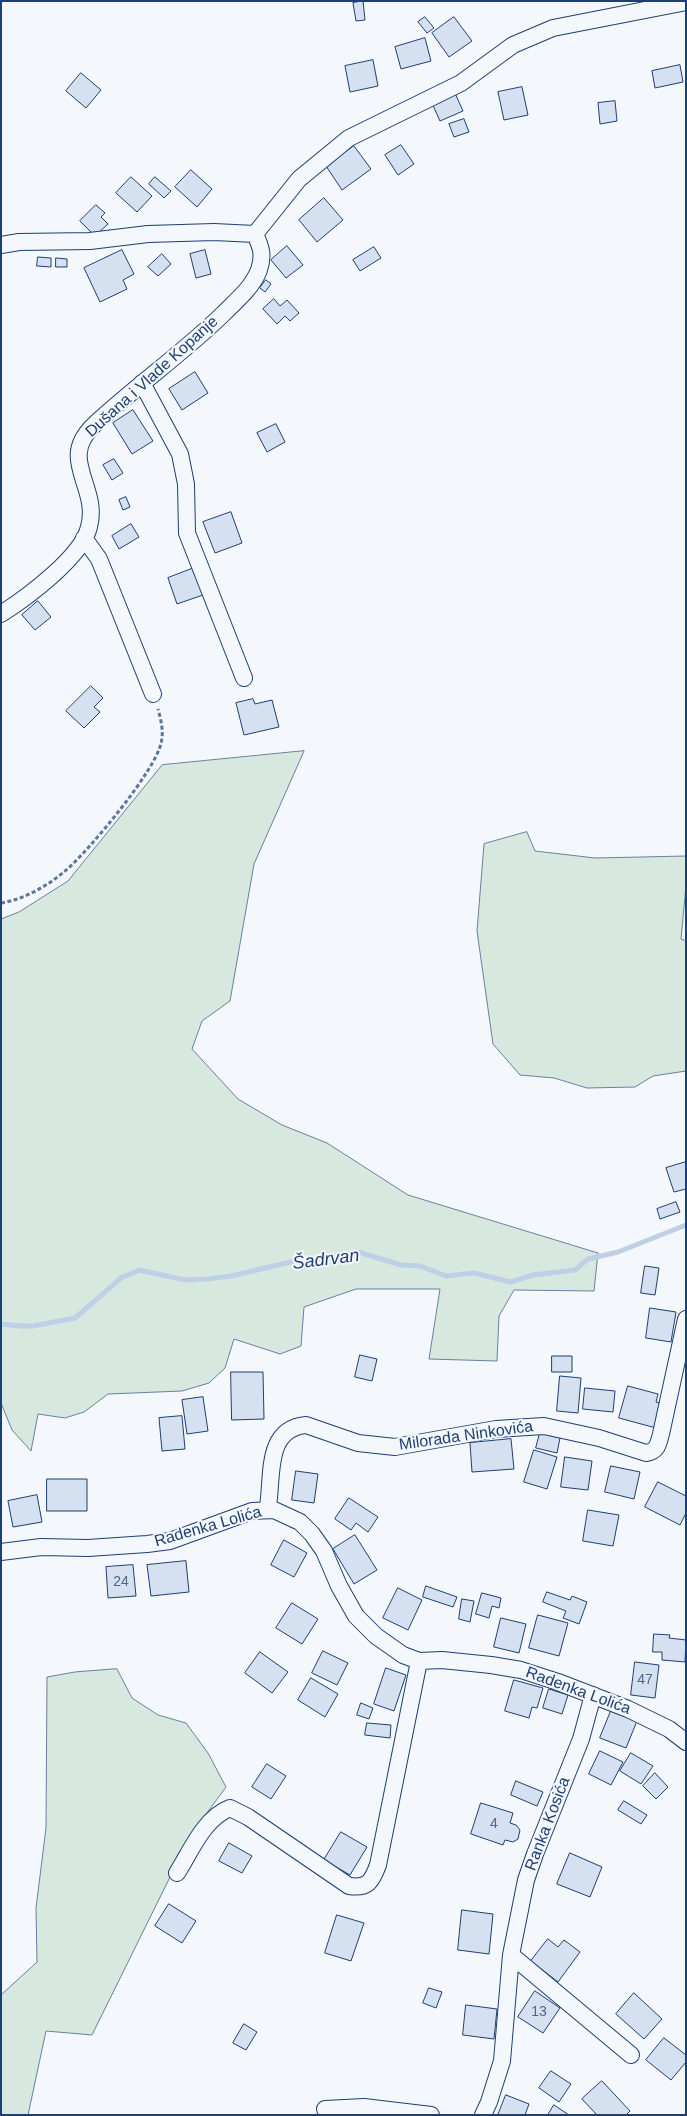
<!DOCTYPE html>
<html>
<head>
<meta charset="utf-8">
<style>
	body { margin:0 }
	#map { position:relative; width:687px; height:2116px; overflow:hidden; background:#f4f7fb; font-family:Arial,sans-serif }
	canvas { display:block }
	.frame { position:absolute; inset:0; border:2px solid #1d3f73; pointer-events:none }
</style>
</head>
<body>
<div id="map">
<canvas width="687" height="2116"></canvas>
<div class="frame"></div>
</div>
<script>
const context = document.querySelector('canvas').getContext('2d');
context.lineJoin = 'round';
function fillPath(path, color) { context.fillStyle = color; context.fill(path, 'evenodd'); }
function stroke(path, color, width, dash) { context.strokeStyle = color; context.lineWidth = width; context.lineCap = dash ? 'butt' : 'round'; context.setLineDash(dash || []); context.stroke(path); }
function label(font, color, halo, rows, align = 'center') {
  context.font = font + ' Arial,sans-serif'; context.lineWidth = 4; context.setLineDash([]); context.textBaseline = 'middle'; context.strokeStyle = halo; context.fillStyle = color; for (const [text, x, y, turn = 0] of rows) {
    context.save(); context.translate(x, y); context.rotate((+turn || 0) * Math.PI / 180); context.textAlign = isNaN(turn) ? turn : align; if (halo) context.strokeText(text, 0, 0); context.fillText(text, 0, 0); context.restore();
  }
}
const green = new Path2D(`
	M304,751l-50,113 -24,137 -28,20 -10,28 46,50 44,26 45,18 81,52 190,58 -4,38 -80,-1 -15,26 -2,45 -68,-2 11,-70h-84l-52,18 -3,39 -21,8 -46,-15 -9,29 -16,15 -27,8 -74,3 -24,18 -19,6 -27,-4 -7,37 -19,-21 -11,-27v-484l18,-7 49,-31 94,-116z
	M527,832l8,19 60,7 91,-2v30l-5,53 5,2v130l-33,5 -18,11 -48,1 -33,-10 -34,-3 -27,-31 -16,-113 7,-87z
	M117,1669l15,29 26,17 28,8 22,30 18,34 -30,41 -25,47 -79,160 -46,-4 -18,84h-27v-120l36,-33 -1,-54 10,-80 1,-151 28,-5z`);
const stream = new Path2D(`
	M1,1324l19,2h13l42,-8 46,-40 18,-8 46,10 22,-1 24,-3 60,-14 41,-4 26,-6 43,13 19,1 26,10 28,-3 37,9 22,-7 42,-5 13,-11 30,-7 68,-27`);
const building = new Path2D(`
	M363,1l2,19 -9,1 -3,-18z
	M425,17l9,11 -7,5 -9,-11z
	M454,17l18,24 -23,16 -17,-24z
	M425,38l6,23 -30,8 -6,-22z
	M373,60l5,26 -28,6 -5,-26z
	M680,65l3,17 -28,6 -3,-17z
	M81,73l20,17 -15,18 -20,-17z
	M522,87l6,28 -24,5 -6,-28z
	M455,93l8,18 -23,10 -8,-18z
	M615,101l2,20 -17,3 -2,-21z
	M464,119l5,13 -15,5 -5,-13z
	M401,145l13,19 -16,11 -13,-20z
	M354,146l17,23 -29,21 -16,-24z
	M191,170l21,19 -15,18 -22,-20z
	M131,177l21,19 -15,16 -21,-19z
	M155,177l16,14 -7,7 -15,-14z
	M324,198l19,22 -26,22 -18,-22z
	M96,205l9,8 -4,4 7,7 -13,12 -15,-15z
	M287,246l16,19 -17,13 -15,-18z
	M374,247l7,11 -21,13 -7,-11z
	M122,250l12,24 -11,6 4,9 -27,13 -16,-34z
	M205,250l6,24 -15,4 -6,-24z
	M162,254l9,10 -13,12 -10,-9z
	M38,257l13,1v9l-14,-1z
	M56,258l11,1v8h-11z
	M266,280l5,4 -6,8 -5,-4z
	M274,299l6,7 7,-6 12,13 -9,8 -5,-5 -8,8 -14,-15z
	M195,372l13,21 -26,17 -13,-21z
	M133,410l20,31 -21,13 -19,-31z
	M276,424l9,18 -18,10 -10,-19z
	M114,459l9,14 -11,7 -9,-15z
	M126,497l4,10 -7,3 -4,-10z
	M231,512l11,31 -27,10 -12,-31z
	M131,524l8,13 -20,12 -7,-13z
	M194,568l9,27 -26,9 -9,-26z
	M38,601l13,16 -16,13 -13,-15z
	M91,686l12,12 -9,9 6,5 -16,16 -18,-17z
	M253,699l2,5 17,-4 7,27 -35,8 -8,-32z
	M686,1162v27l-12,3 -8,-24z
	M676,1202l4,10 -20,7 -3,-10z
	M645,1266l14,2 -4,27 -14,-2z
	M650,1308l26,4 -5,30 -25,-4z
	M360,1355l17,4 -5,22 -17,-4z
	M552,1356h20v16h-20z
	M231,1372h32l1,47 -32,1z
	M560,1376l21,2 -3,35 -21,-2z
	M628,1386l30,8 -2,8 7,2 -7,24 -37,-10z
	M585,1388l30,3 -2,21 -30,-3z
	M203,1397l5,34 -21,3 -5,-34z
	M182,1416l3,33 -23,2 -3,-33z
	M540,1433l20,5 -3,15 -21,-5z
	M511,1439l3,30 -42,3 -2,-29z
	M534,1450l23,7 -10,32 -23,-7z
	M565,1457l27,4 -4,29 -27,-3z
	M611,1466l29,6 -6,27 -29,-7z
	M296,1471l22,3 -4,29 -22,-3z
	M47,1479h40v32h-40z
	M658,1482l28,14v17l-6,12 -35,-18z
	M37,1495l5,27 -29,5 -5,-26z
	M349,1498l29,19 -10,15 -12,-9 -5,7 -16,-11z
	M588,1510l31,5 -6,31 -30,-5z
	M355,1535l22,35 -23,14 -21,-35z
	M284,1540l23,13 -13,24 -23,-12z
	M186,1561l3,31 -38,4 -4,-31z
	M133,1565l3,31 -28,2 -2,-31z
	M426,1586l31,11 -4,10 -30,-10z
	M398,1588l24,12 -14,30 -25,-12z
	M547,1592l23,8 2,-4 15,6 -8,22 -16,-6 3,-7 -23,-9z
	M482,1593l19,5 -2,10 -7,-2 -3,12 -13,-4z
	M462,1599l12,2 -4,21 -11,-3z
	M292,1603l26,16 -16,25 -26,-16z
	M538,1615l30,8 -9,33 -30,-8z
	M501,1618l25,6 -7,29 -25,-6z
	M654,1634l16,1 -1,3 17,2 -1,22 -23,-2v-8h-9z
	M323,1651l25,12 -11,22 -25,-12z
	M260,1652l28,20 -16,21 -27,-20z
	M635,1662l24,3 -4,33 -24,-3z
	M386,1668l20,7 -12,36 -20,-7z
	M311,1678l27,16 -13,23 -27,-17z
	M514,1680l29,8 -6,20 -5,-1 -3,11 -24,-7z
	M549,1689l19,6 -6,19 -19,-6z
	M361,1703l12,5 -4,11 -12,-4z
	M611,1711l26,10 -11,27 -26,-10z
	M367,1723l24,2 -1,13 -25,-3z
	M600,1751l23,11 -12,23 -22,-11z
	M631,1753l22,13 -12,18 -21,-13z
	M267,1764l19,12 -15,23 -19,-12z
	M655,1773l13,14 -12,12 -13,-13z
	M516,1781l27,11 -6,14 -26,-11z
	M624,1801l23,14 -6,9 -23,-14z
	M481,1803l32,10 -3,10 6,2 4,5 -2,9 -5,3 -8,-2 -2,5 -32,-11z
	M341,1832l26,15 -17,28 -26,-15z
	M229,1843l23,13 -10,17 -23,-12z
	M570,1853l32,14 -12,30 -33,-13z
	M169,1904l27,17 -14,22 -27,-17z
	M462,1910l31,4 -4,40 -31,-4z
	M337,1915l27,8 -13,38 -26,-8z
	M548,1939l10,8 6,-7 16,12 -22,30 -27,-21z
	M429,1988l13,4 -6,16 -13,-5z
	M535,1991l25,17 -17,25 -25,-16z
	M634,1993l28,26 -18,20 -28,-25z
	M466,2005l31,4 -3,30 -31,-4z
	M244,2024l13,8 -11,18 -13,-7z
	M664,2038l22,17v7l-15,18 -25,-20z
	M551,2071l20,13 -12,18 -20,-14z
	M602,2081l28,30 -4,4h-29l-15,-16z
	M506,2095l23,9 -4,11h-27z
	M554,2105l15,10h-21z`);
const path = new Path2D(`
	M1,903c24,-4 46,-17 64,-32 23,-19 91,-101 96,-128 3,-11 0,-23 -3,-34`);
const minor = new Path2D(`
	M255,234l44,-55 50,-41 112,-55 52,-38 40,-17 133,-26
	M1,245l18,-3 71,-1 58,-7 66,-2 41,2c6,13 9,21 4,36 -7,18 -22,30 -36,44 -40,39 -87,72 -129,111 -37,35 6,61 -5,102 -7,30 -63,71 -88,87
	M142,383l38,71 6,30 1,49 57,145
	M84,538l15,21 54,135
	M265,1510l3,-4c5,-31 -3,-77 38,-81l52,18 37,4 101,-18 48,-3 55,12 47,15c12,-2 12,-9 15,-19l25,-115
	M1,1552l40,-5 47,1 59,-4 23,-3 82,-30 22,-1 26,12 12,12 12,17 15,35 17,30 20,20 27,19 16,6 23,-1 49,5 30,5 37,12 70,27 41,20 17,13
	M177,1873c14,-22 27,-55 53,-65l18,9 101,69c19,3 23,-5 29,-21l41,-204
	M511,1955l120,100
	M325,2109l39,-2 67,8
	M483,2115l6,-13 13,-41 9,-106 15,-75 9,-26 46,-115 12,-44`);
const numberNames = [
	["24",121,1582],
	["47",645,1680],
	["4",494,1824],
	["13",539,2012]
];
const streetNames = [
	["Dušana i Vlade Kopanje",152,377,-42],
	["Milorada Ninkovića",466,1436,-8],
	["Radenka Lolića",208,1527,-16],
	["Radenka Lolića",578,1691,20],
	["Ranka Kosića",548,1824,-69]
];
const waterNames = [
	["Šadrvan",326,1260,-7]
];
fillPath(green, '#d7e8df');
stroke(green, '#687fa3', 1);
stroke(stream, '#bed0e5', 5);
fillPath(building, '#d5e0f0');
stroke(building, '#1d3f73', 1);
stroke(minor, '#1d3f73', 18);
stroke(path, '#5e769c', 3, [4, 2.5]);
stroke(minor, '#f4f7fb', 16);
label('14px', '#4b6792', null, numberNames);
label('16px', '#1d3f73', '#f4f7fb', streetNames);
label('italic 18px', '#1d3f73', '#f4f7fb', waterNames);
</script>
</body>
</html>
